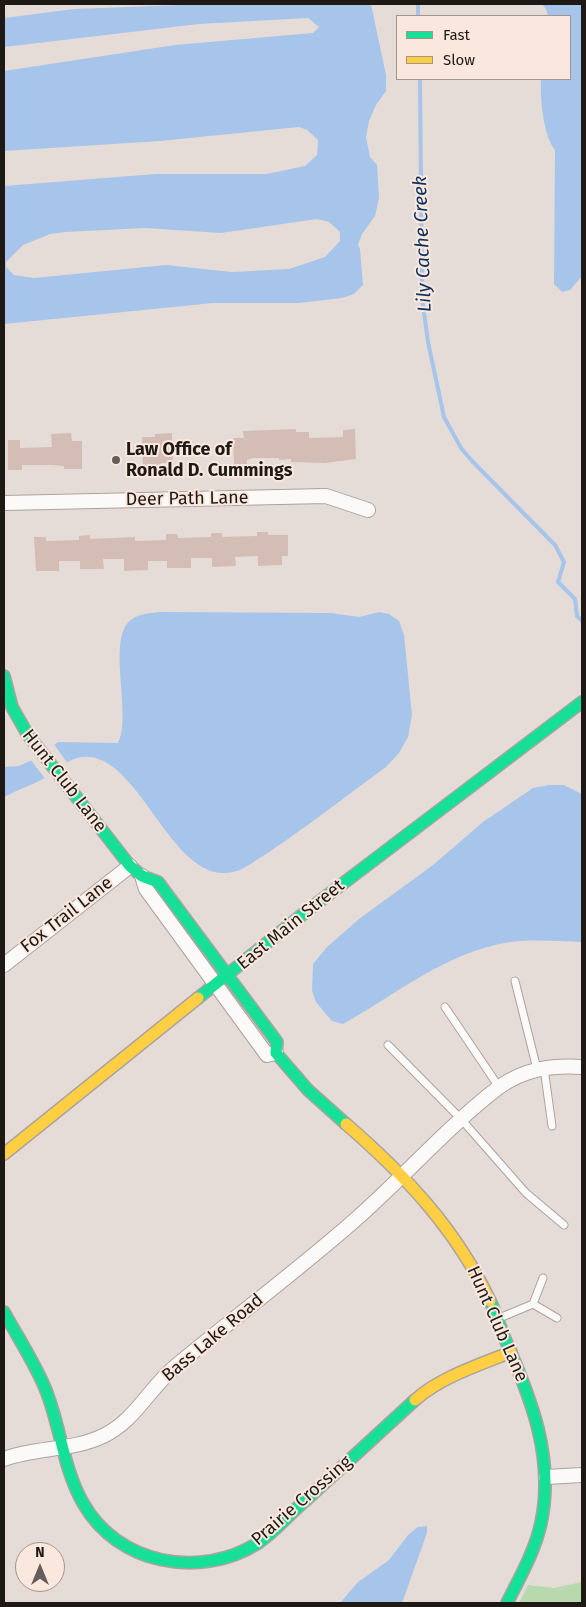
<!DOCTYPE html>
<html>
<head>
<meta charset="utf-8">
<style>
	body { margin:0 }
	#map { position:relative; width:586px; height:1607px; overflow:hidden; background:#e6dcd7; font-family:"Fira Sans",sans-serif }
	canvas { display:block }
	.frame { position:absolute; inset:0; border:5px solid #1f1916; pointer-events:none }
	.legend { position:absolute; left:396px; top:15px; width:175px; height:65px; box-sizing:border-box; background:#fae8de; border:1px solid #a2958e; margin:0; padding:6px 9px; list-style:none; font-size:15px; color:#1f1916 }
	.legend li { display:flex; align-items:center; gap:10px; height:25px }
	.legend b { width:25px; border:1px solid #a2958e }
	.north { position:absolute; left:15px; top:1542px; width:50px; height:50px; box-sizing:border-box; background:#fae8de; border:1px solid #a2958e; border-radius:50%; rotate:0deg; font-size:14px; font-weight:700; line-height:20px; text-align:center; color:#1f1916 }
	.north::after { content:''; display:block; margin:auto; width:18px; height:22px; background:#655d5a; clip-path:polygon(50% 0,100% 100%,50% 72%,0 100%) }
</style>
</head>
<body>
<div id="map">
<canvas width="586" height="1607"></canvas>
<div class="frame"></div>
<ul class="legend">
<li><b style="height:6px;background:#16e098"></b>Fast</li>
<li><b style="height:6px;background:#ffcf43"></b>Slow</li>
</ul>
<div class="north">N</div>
</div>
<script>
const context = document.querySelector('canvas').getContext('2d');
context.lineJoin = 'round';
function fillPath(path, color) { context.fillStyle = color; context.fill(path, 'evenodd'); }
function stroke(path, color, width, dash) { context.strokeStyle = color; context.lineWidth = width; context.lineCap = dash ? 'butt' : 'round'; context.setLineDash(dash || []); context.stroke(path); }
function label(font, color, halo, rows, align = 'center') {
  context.font = font + ' "Fira Sans",sans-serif'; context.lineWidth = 4; context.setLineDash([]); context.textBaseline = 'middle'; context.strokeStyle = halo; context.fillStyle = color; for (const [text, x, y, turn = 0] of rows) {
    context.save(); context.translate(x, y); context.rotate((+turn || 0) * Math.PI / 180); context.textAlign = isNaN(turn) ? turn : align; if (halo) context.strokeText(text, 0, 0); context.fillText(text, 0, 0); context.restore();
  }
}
const green = new Path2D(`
	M582,1582v21h-63l9,-18 26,3z`);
const water = new Path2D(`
	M208,4h163l15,71v16l-10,14 -7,16 -3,16 4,20 7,8 2,33 -4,18 -13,18 -4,11 2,4 3,36 -9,9 -12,4 -43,5h-86l-209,21v-138l152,-12h111l38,-8 12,-11 1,-15 -11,-10 -8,-3 -139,14 -156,10v-80l171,-26 138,-12 6,-6 -11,-9 -109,6 -195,23v-29l70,-9zM317,219l12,3 11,10v9l-15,16 -36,12 -57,3 -66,-7 -132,13 -20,-3 -8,-8v-5l17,-17 27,-11 16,-2 79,-4 76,5z
	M542,4h40v272l-12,14 -8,2 -8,-8 1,-134c-12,-15 -15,-52 -14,-71h29v-63h-22l-2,-7z
	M159,612l172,1 28,4 20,-5 10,2 10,7 5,14 8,80 -4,22 -9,16 -13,14c-40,29 -79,60 -120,87 -10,6 -22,16 -33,18 -64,15 -95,-130 -156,-114 -11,3 -21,14 -32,20 -13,7 -28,12 -41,19v-30l15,-1 13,-6 26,-18 60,1c15,-28 -13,-106 14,-124 7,-5 19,-6 27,-7z
	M549,785h15l18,9v148c-23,-1 -49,-3 -72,0 -64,10 -113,52 -167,82l-11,-3 -7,-8 -9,-11 -4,-11 1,-27 14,-17 32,-28 74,-54 50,-43 50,-34z
	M427,1526v7l-25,70h-62l18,-21 31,-22 19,-25 10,-8z`);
const pier = new Path2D(`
	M53,743l16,22 -23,15 -16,-21z`);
const stream = new Path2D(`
	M418,4v12
	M420,79l2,218 6,45 16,75 17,31 11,13 83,84 9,17 -6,20 17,17 2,17 5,5`);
const building = new Path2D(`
	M296,429v3h13v6l34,-1v-7l12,-1 1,30 -31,4 -34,-1v-3l-12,1v-2h-26l-6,2v4h-13l-1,-26h11l-1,-7z
	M71,433l1,8h10v28h-18v-3l-12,-1h-30v5h-14v-30h12v8l32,-1 -1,-13z
	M172,433l1,30h-12v3l-18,1 -1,-30h13v-3z
	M257,532h11v3h20v21h-6v9l-24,1v-10l-23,1 1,9 -24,1v-9h-21v10h-24v-7h-19v9l-24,1v-12h-21l1,10h-24v-8h-21v10h-23l-2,-34h12v4l33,-1v-4l11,-1v4l45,-2v4l31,-1v-6h11l1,4 33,-1v-4h11v4l35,-1z`);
const lane = new Path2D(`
	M515,981l22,88
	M445,1007l54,80
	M388,1045l73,74 65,74 38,32
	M544,1068l8,58
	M533,1304l24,14
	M497,1319l36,-15 10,-26`);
const street = new Path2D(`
	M4,503l322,-7 42,14
	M142,876l4,13 121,166 9,-2
	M4,965l126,-99
	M4,1459c31,-12 68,-8 99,-23 32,-15 46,-48 73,-70 59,-49 121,-95 179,-146 49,-43 92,-93 144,-133 26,-18 52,-22 83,-20
	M546,1477l36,-2`);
const fast = new Path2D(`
	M4,676l8,31 16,28 102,131 12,10 16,6 119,160 -1,11 32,37 38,34
	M198,998l114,-91 270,-205
	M490,1301c6,12 10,26 15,38 26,59 50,119 36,184 -6,28 -21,54 -34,80
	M4,1312c13,24 36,59 44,84 13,35 16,74 35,107 34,61 117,77 175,40 17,-11 32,-30 48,-43 36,-33 72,-66 109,-100`);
const slow = new Path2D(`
	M346,1124c59,51 110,105 144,177
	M4,1154l194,-156
	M415,1400c26,-23 64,-35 96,-48`);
const markers = [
	[116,460,5,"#655d5a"]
];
const poiNames = [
	["Law Office of",126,450],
	["Ronald D. Cummings",126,471]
];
const streetNames = [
	["Deer Path Lane",187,499,-1],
	["Hunt Club Lane",64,781,52],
	["Fox Trail Lane",67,915,-38],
	["East Main Street",291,925,-39],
	["Hunt Club Lane",497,1324,66],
	["Bass Lake Road",213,1338,-40],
	["Prairie Crossing",302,1501,-41]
];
const waterNames = [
	["Lily Cache Creek",423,244,-92]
];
fillPath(green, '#b8d8ad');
fillPath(water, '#a7c4eb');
fillPath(pier, '#e6dcd7');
stroke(stream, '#a7c4eb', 4);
fillPath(building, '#d4bdb5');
stroke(lane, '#aaa39f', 9);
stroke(street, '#aaa39f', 16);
stroke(fast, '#aaa39f', 14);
stroke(slow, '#aaa39f', 14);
stroke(lane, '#fbfaf9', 7);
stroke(street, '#fbfaf9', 14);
stroke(fast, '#16e098', 11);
stroke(slow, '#ffcf43', 11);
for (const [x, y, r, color] of markers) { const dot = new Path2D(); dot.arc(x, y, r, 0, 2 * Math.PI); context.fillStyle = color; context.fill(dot); stroke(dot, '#fae8de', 2); }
label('bold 18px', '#1f1916', '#fae8de', poiNames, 'left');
label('18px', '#1f1916', '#fae8de', streetNames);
label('italic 19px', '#0a325f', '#fae8de', waterNames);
</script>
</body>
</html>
